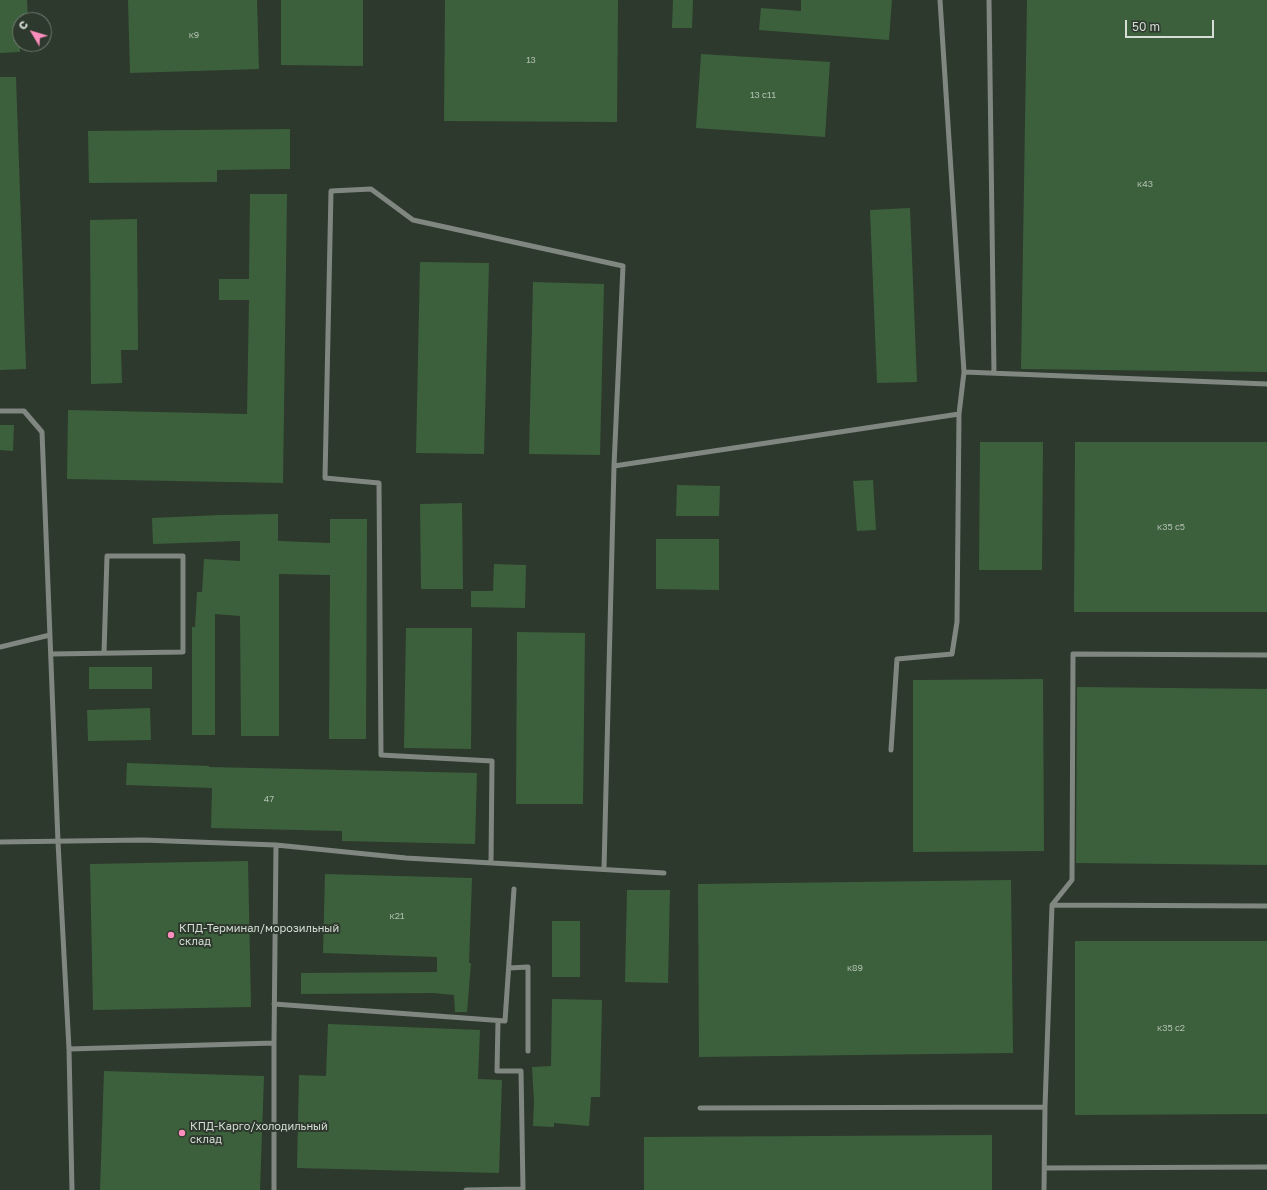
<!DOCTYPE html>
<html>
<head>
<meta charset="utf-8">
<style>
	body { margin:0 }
	#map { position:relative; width:1267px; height:1190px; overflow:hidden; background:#2d392d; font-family:"Golos Text",sans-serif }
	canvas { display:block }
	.north { position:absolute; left:12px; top:12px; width:40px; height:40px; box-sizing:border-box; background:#2d392d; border:1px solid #717b71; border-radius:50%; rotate:308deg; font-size:11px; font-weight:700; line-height:16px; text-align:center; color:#d6ddd6 }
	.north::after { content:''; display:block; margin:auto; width:14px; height:18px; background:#fe8ebd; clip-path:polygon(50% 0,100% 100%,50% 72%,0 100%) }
	.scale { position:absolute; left:1125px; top:20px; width:89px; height:18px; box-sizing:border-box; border:2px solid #d6ddd6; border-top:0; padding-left:5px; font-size:12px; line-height:14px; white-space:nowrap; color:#d6ddd6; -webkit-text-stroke:3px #2d392d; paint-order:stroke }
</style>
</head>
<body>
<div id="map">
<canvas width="1267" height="1190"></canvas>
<div class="north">С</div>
<div class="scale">50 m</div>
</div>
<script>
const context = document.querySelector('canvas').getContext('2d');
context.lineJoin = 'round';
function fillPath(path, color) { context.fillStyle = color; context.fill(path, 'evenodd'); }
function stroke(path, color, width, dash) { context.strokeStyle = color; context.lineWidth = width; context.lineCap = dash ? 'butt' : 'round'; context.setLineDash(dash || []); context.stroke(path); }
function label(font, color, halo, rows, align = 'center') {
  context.font = font + ' "Golos Text",sans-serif'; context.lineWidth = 4; context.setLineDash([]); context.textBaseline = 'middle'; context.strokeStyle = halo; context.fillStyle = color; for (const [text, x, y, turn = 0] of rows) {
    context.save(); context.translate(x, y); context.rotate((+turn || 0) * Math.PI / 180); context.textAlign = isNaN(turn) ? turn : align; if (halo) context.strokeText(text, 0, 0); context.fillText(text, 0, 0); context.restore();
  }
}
const building = new Path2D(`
	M0,0h27l1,20h-8v32l-20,1z
	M128,0h129l2,69 -129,4z
	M281,0h82v66l-82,-1z
	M445,0h173l-1,122 -173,-1z
	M673,0h20l-1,28h-20z
	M801,0h91l-3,40 -130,-10 2,-22 40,3z
	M1027,0h240v372l-246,-3z
	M701,54l129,8 -5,75 -129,-9z
	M0,77h16l10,292 -26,1z
	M290,129v40l-73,1v12l-128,1 -1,-52z
	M250,194h37l-4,289 -216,-4 1,-69 179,4 2,-114h-30v-21h30z
	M910,208l7,174 -40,1 -7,-173z
	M137,219l1,131h-17l1,33 -31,1 -1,-164z
	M420,262l69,1 -5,191 -68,-1z
	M533,282l71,2 -4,171 -71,-1z
	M0,425h14l-1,26 -13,-1z
	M980,442h63l-1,128h-63z
	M1075,442h192v170h-193z
	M873,480l3,50 -19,1 -4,-50z
	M677,485l43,1 -1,30h-43z
	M462,503l1,86h-42l-1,-85z
	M278,514v27l52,2v-24h37l-1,220h-37l1,-164 -51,-1v162h-38l-1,-120 -25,-2v121h-23v-108h3l2,-35h5l2,-33 36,2v-20l-87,3 -1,-26 68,-3z
	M656,539h63v51l-63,-1z
	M494,564l32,1 -1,43 -54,-1v-16h22z
	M406,628h66l-1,121 -67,-1z
	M517,632l68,1 -2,171h-67z
	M89,667h63v22h-63z
	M1043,679l1,172 -131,1v-172z
	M1077,687l190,2v176l-191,-2z
	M150,708l1,32 -63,1 -1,-31z
	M127,763l82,3v1l268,6 -2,71 -133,-3v-10l-131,-3 1,-40 -86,-3z
	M248,861l3,146 -158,3 -3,-146z
	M325,874l147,4 -3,85h2l-4,49h-12l-1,-17 -21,-2 -132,1v-21l136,-1v-15l-114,-4z
	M1011,880l2,173 -314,4 -1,-173z
	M627,890h43l-2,93 -43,-1z
	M552,921h28v56h-28z
	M1075,941h192v173l-192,1z
	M552,999l50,1 -2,97h-9l-2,29 -35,-3v4l-21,-1 1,-24 -2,-35 19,-1z
	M328,1024l152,6 -2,49 24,1 -3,93 -202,-5 2,-93 27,1z
	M104,1071l160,5 -4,114h-160z
	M992,1135v55h-348v-53z`);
const lane = new Path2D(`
	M989,0l5,373
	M964,372l303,12
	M0,411h24l18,21 16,410 11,207 3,141
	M0,647l50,-12
	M51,654l132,-2v-96h-76l-3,97
	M891,750l6,-91 55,-5 5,-32 2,-208 5,-42 -24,-372
	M0,842l143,-2 133,5 130,13 258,15
	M491,863l1,-102 -111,-6 -2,-272 -54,-5 6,-287 40,-2 42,31 210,46 -9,200
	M604,869l10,-403 345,-52
	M1052,905l215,1
	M509,968l19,-1v84
	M274,1004l231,17 9,-132
	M274,1043l2,-198
	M69,1049l205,-6v147
	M700,1108l345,-1
	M1045,1168l222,-1
	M466,1190l57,-1 -2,-118h-24l1,-50
	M1044,1190l1,-83 7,-202 20,-25 1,-226 194,1`);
const markers = [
	[171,935,4,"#fe8ebd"],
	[182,1133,4,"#fe8ebd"]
];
const numberNames = [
	["к9",194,35],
	["13",531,60],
	["13 с11",763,95],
	["к43",1145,184],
	["к35 с5",1171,527],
	["47",269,799],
	["к21",397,916],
	["к89",855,968],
	["к35 с2",1171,1028]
];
const poiNames = [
	["КПД-Терминал/морозильный",179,929],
	["склад",179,942],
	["КПД-Карго/холодильный",190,1127],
	["склад",190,1140]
];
fillPath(building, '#3c603c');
stroke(lane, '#808680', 5);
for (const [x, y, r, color] of markers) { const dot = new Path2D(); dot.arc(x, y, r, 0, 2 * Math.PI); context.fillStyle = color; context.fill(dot); stroke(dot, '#2d392d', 1.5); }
label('9px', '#b0beb0', null, numberNames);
label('11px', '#d6ddd6', '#2d392d', poiNames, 'left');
</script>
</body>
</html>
